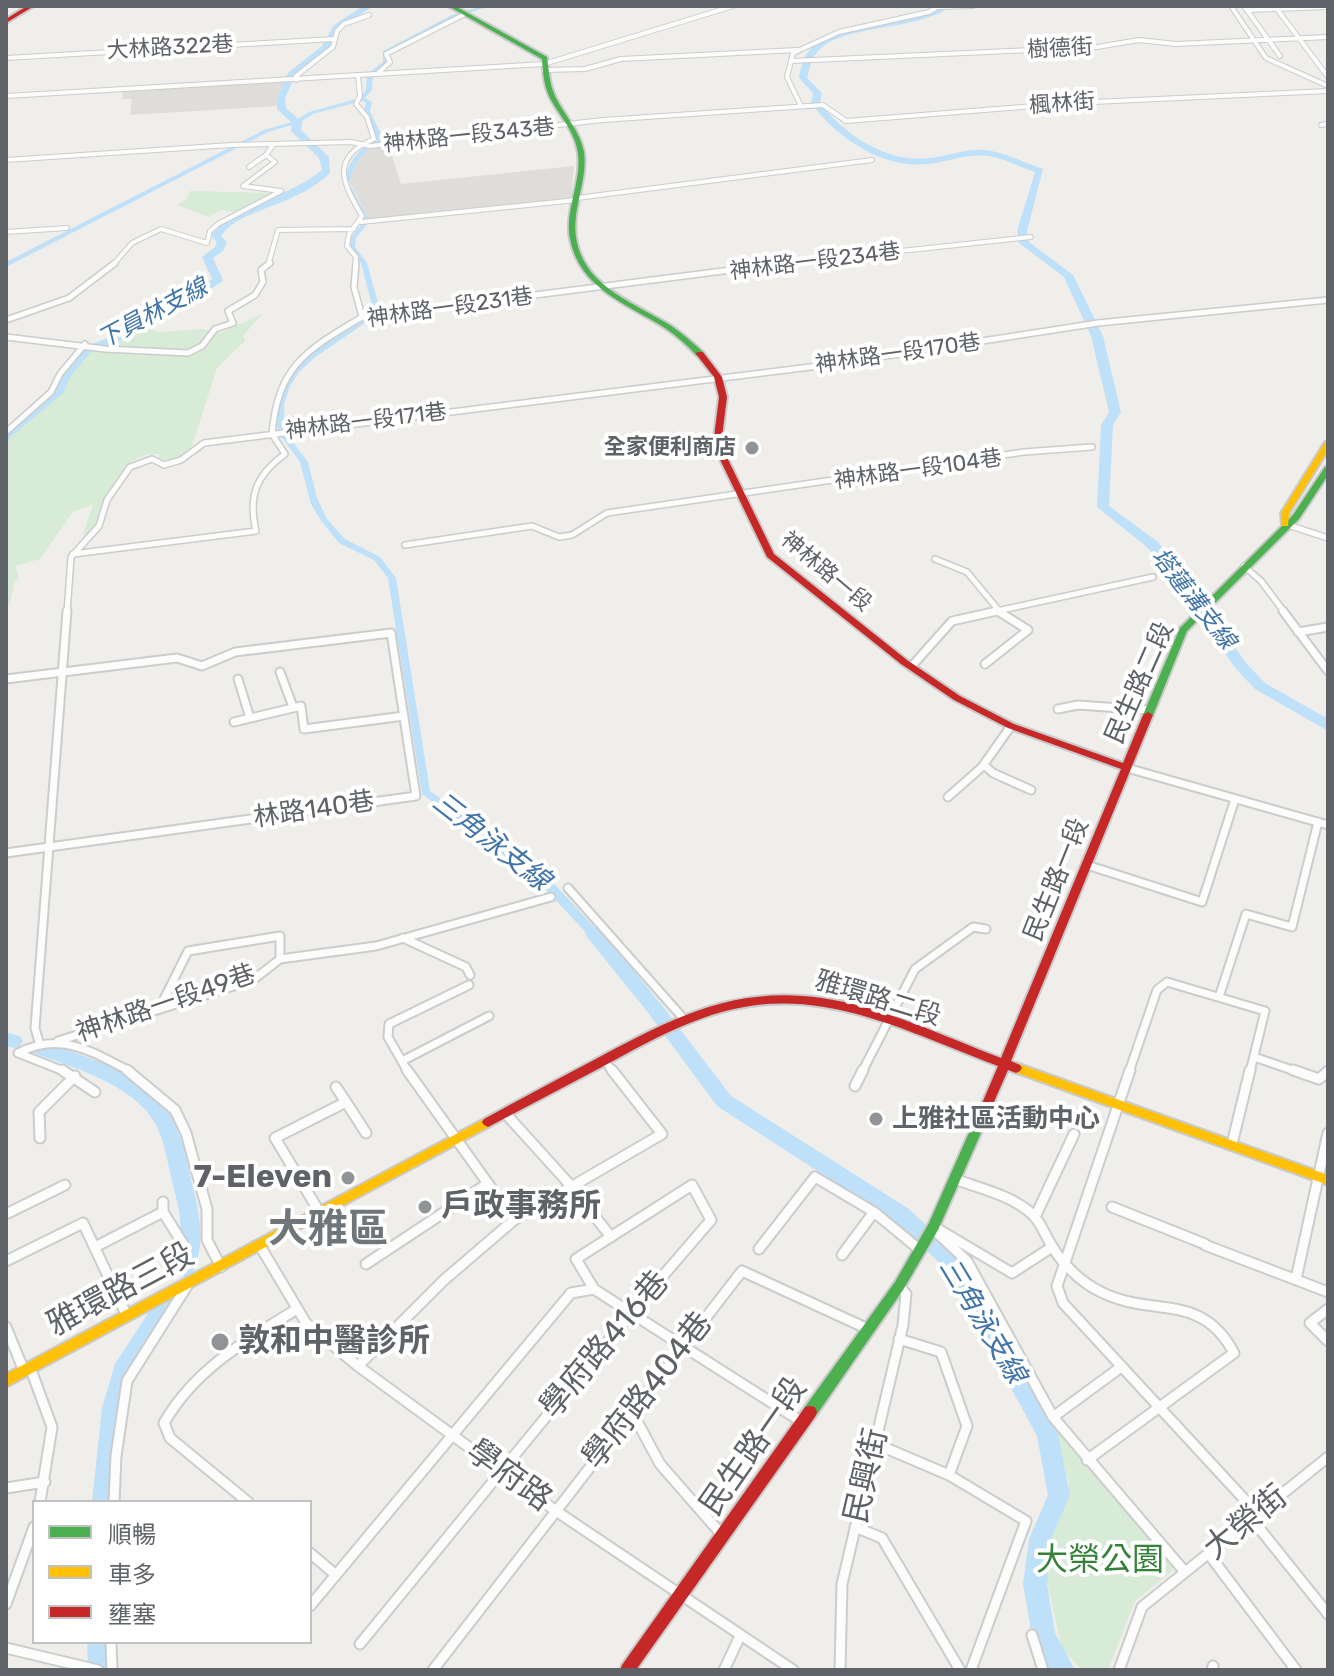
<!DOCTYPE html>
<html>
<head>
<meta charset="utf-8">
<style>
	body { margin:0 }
	#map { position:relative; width:1334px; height:1676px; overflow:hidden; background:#efeeea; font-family:Rubik,"Noto Sans TC",sans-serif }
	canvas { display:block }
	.frame { position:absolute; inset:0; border:8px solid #5f6368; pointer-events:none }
	.legend { position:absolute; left:32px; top:1500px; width:280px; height:144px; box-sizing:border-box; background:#fff; border:2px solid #bfc1c3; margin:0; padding:10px 14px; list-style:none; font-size:24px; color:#5f6368 }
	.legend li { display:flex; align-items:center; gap:16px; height:40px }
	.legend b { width:40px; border:2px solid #bfc1c3 }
</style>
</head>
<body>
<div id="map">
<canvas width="1334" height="1676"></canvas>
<div class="frame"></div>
<ul class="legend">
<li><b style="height:10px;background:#4caf50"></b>順暢</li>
<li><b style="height:10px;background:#ffc107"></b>車多</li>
<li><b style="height:10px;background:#c62828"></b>壅塞</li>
</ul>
</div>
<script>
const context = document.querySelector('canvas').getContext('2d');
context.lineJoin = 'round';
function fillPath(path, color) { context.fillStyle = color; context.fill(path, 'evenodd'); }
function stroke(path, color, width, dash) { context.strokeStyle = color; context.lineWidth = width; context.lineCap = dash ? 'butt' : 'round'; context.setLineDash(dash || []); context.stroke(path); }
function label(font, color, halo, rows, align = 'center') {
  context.font = font + ' Rubik,"Noto Sans TC",sans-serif'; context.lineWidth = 8; context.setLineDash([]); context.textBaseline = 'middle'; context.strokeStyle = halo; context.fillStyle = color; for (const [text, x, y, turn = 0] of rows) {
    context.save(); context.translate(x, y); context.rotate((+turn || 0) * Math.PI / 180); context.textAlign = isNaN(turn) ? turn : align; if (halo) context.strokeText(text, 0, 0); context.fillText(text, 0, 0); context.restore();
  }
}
const industrial = new Path2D(`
	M286,81l-10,25 -146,9 2,-16h-10l1,-9z
	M388,144l13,40 173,-18 -3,33 -202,20 -21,-40 15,-32z`);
const green = new Path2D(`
	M190,191l84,2 -39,19 -14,-2 -13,7 -31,-12 10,-6z
	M262,314l-19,22 2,5 -28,27 -27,84 -8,7 -23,1v-6c-48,-3 -49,60 -73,82l-3,-1 10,-31 -20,8 -33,47 -25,7 4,11 -5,6 -4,21 -4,1v-165l56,-50 7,-15 21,-25 55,-23 14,5 44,-3 17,4z
	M1052,1418l33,44 87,98v11l-37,30 -27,69h-26l-20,-21 -16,-72 4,-37 17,-38 2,-18z`);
const canal = new Path2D(`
	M482,6h8l-34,11 -68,36 1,10 -16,12 -1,15 -7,8 7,4 -2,9 14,30c-22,10 -28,19 -35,42l21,38 -14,17 -1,9 12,16 13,47 -15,13 -51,35 -15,14 -9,14 -6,19 1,21 3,10 20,26 9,36 10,21 18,20 35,18 16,21 34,213 116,84 51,55 1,3 -1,3h-8l-51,-55 -116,-87 -34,-216 -14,-18 -35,-17 -17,-21 -11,-18 -11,-42 -19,-26 -4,-10v-21l5,-19 12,-17 15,-14 64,-46 -12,-46 -12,-16 1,-9 14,-17 -21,-38c6,-20 14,-36 35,-43l-14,-29 2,-8 -4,-2 -49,13 -14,9 -31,9 -262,135v-5l258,-132 31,-9 14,-9 51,-14 6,-8 1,-16 16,-12v-11l69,-36z`);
const river = new Path2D(`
	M363,6h10l-34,23 -10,20 -34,27 -10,23 1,9 16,14 -1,8 28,27 1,16c-11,10 -23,18 -37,24 -21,11 -58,18 -72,39l6,6 -4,9 -10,7 10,22 -1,2 -95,56 -36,13 -20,25 -8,17 -57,48v-10l48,-42 6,-14 23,-28 36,-13 93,-55 -10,-22 13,-10 2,-5 -6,-6c15,-26 82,-41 111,-66l-3,-12 -28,-27 1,-8 -15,-14v-10l11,-26 34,-27 12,-21z
	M941,6h10c-32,25 -105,18 -131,43 -8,7 -10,18 -13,29l15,15 -2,10c24,32 69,61 110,55 19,-2 36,-10 55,-8 20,2 39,13 58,19l-16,62 2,11 44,33 30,61 18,76 -8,13 -4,81 49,36 89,122 18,19 63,36v12l-73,-42 -18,-19 -89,-122 -51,-41 4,-82 8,-13 -18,-76 -27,-59 -45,-34 -2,-12 18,-59c-16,-5 -31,-14 -47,-16 -21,-3 -41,6 -61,8 -45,5 -91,-27 -116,-61l2,-10 -14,-15c2,-13 6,-25 16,-34 17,-15 90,-26 115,-32z
	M593,927l6,2 62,75 70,92 178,113 52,49 97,176 12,61 -19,44 -4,45 8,49 20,37h-25l-18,-34 -9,-52 6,-45 19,-44 -11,-59 -90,-166 -52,-49 -178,-115 -68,-92 -62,-77 -2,-4 2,-4z
	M6,1032l14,4 3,5 -3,5 -6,2 -8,-2z
	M39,1041c44,14 106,31 131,74 12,21 17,45 22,69 8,30 14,61 0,90l-7,3 -7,-3c-6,-12 4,-39 2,-55 -1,-14 -6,-28 -9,-42 -4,-18 -7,-38 -16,-54 -24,-40 -81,-55 -122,-70l-3,-5 3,-5z
	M165,1296l7,2 3,7 -40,63 -11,40 -10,94h-22l10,-94 13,-44 43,-66z
	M87,1642h24l1,28h-24z`);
const streetFar3 = new Path2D(`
	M1231,6l35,52 62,28
	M1244,6l36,50
	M938,7l35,-1
	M1277,9l51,68
	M1248,10l80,-3
	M6,58l328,-19
	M791,61l306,-14 42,-7 37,4 152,-7
	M544,70l41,-1 36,-10 176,-9
	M378,73l12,-11 -4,-8 77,-39
	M296,80v-4l37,-29 4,-16 7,-7 25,-9
	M6,96l538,-32 189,-58
	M801,106l-14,-29 6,-24 46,-21 90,-20 10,-6
	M1321,125l7,-1
	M6,160l225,-15 120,-3 19,4 233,-26 220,-15 23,16 226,-18 256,-12
	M249,167l17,-12
	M577,198l295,-38
	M361,222l216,-22
	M6,232l61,-4
	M113,265l19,-22 29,-14 46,14 3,-12 8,-7 63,-33 -38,-5 32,-24 -9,-7 7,-10
	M268,265l10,-35 76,-1
	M355,265l1,-8 -9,-11 2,-12 13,-18c-18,-31 -34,-58 12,-77l-7,-22 -11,-13 4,-8 -2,-20
	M770,265l261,-28`);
const streetFar2 = new Path2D(`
	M356,263l-2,24 8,30
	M6,320l63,-22 46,-35
	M6,337l99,12 83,4 14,-7 13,-17 18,-6 -5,-12 27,-16 8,-13 -2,-12 9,-7
	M6,432l45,-40 9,-18 25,-30
	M272,434c6,-69 35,-84 90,-117l424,-54
	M1285,524l43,14
	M405,545l127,-19 27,11 13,-2 35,-22 417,-61 68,-5
	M73,554l183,-23c-8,-35 0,-56 29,-77l-13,-20
	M935,559l32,13 34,41
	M1244,566l17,15 24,32
	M67,613l4,-56 28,-31 8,-26 23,-33 22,-8 12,6 17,-5 23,-17 630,-79 264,-41 230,-23
	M988,613l165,-36`);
const streetFar1 = new Path2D(`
	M1283,611l45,60
	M1298,632l30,-5
	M985,664l43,-34 -30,-19
	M911,667l41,-46 45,-10
	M280,672l13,35
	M6,679l171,-21 25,8 33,-14 156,-19 25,163 -410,57
	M238,679l12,39
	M1058,709l20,-4 70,5
	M234,722l67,-16 3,23 100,-13
	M984,765l9,8 38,17
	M1127,768l201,57
	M948,797l34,-30 29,-41
	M1087,865l115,37 33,-103
	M568,888l115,130
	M403,938l63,29 4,8
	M1220,994l26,-80 46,13 26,-105
	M159,1009l29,-58 92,-15v23
	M58,1041l195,-61 27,-21 96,-13 175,-49
	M39,1042l-4,-14 32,-417
	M18,1053c43,-22 73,-2 113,19
	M18,1053l48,19
	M1254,1057l44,15
	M404,1060l85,-44
	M604,1060l9,12
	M408,1072l-20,-35 1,-13 80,-39
	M862,1072l53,-103 58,-42 13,2
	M1129,1072l28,-82 10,-8 98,29 -15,61`);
const street = new Path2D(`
	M62,1070l33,22
	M127,1070l48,40 11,23 21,76v31l14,27
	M407,1070l107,150
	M1130,1070l-73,216 6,17 194,210
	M1293,1070l26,9 9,-8
	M855,1086l8,-16
	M336,1087l10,15
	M505,1113l67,74 39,50
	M40,1138l-1,-26 36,-36
	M1232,1144l18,-74
	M955,1179c26,10 57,16 78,36 9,9 12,21 19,31 11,19 30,37 49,46 52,26 100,-1 133,61l-147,107
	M692,1185l19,35 -80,93 -37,-24 -18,-30z
	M163,1202v10l20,32
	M1112,1207l93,37
	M320,1213l-45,-75 71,-36 20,31
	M6,1214l59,-29
	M1035,1217l39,-83
	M932,1228l35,33 86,156 132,155
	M938,1229l74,44 40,-26
	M1205,1245l123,47
	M260,1246l46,77 52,43 198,145 237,159
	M95,1247l68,-35
	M759,1249l56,-72 59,35 46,38
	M842,1255l32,-43
	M6,1261l77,-38 44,93
	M366,1264l121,-80
	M1296,1279l32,-146
	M1328,1309l-18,14 18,18
	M631,1313l171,109
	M6,1327l18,44
	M899,1339l42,13 26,74 -18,49
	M358,1366l86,-86 70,-60 148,-86 -50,-64
	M30,1367l22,60 -12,75
	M632,1412l28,52 62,71
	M1053,1417l68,-50
	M874,1443l75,32 77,46 -55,149
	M6,1488l39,-6
	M114,1502l2,-46 11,-75 60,-95
	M248,1502l-78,-64 -6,-15c30,-53 82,-83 133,-114
	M1251,1518l77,96
	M855,1527l27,11 78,132
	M310,1553l26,22
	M1208,1553l88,117
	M6,1604l28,-77
	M310,1606l261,-313 23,-4
	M1032,1635l11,35
	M111,1642l1,28
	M360,1644l271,-331
	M6,1648l92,22
	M433,1670l309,-399 126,58
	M724,1670l16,-34
	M840,1670l2,-86 61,-259 3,-31 -7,-8
	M1119,1670l23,-63 186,-150
	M1212,1670l1,-4`);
const fast = new Path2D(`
	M448,6h7l92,51c2,14 2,27 9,41 9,18 24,33 28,54 4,28 -12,56 -8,85 7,49 57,65 94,88 12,8 22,17 33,27v4h-6c-10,-11 -20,-20 -32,-28 -38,-24 -85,-39 -95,-89 -6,-30 14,-60 7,-91 -4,-18 -17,-32 -26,-48 -7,-13 -8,-26 -9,-41z
	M1325,467h3v8l-29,44 -112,112 -34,84 -2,2h-6l-2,-2 37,-87 113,-113z
	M986,1103l4,2 2,3 -54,122 -35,60 -88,127 -5,1 -5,-1 -2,-5 2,-5 90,-125 34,-59 51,-115 2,-3z`);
const slow = new Path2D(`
	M1325,442h3v8l-39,63 -1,13h-6l-1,-13z
	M1016,1063l312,112v10l-316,-114 -2,-3 2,-3z
	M488,1117l4,2 2,3 -2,3 -486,262v-13z`);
const jam = new Path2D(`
	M27,6h7l-28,17v-4z
	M697,352h6l19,25 5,20 -6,48 53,109 133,106 53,36 54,28 109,39 20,-48 5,-3 5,3 -142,346 9,4 2,3 -2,3 -4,2 -8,-3 -18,41 -4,2 -4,-2 -2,-3 18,-42c-57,-21 -113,-49 -174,-59 -88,-15 -149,20 -224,61 -36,19 -72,38 -108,57l-4,2 -4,-2 -2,-3 2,-3c36,-20 72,-39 108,-58 77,-41 139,-76 230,-63 62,9 121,38 179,60l120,-289 -113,-41 -54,-28 -53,-36 -134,-107 -54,-112 6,-48 -5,-20 -18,-23z
	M810,1406l5,1 2,5 -2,5 -179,253h-16l2,-5 183,-258z`);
const markers = [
	[752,448,8,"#919496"],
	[876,1119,8,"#919496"],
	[348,1178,8,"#919496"],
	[425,1207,8,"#919496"],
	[220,1342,10,"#919496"]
];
const farStreetnames = [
	["大林路322巷",170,48,-3],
	["樹德街",1060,49,-3],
	["楓林街",1062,104,-4],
	["神林路一段343巷",469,136,-6],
	["神林路一段234巷",815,262,-7],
	["神林路一段231巷",450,308,-8],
	["神林路一段170巷",898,354,-8],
	["神林路一段171巷",366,422,-7],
	["神林路一段104巷",918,470,-8],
	["神林路一段",826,572,40]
];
const farPoinames = [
	["全家便利商店",736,448]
];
const farWaternames = [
	["下員林支線",153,314,-28],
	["塔蓮溝支線",1193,599,52]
];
const streetNames = [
	["民生路二段",1140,683,-66],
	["林路140巷",314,810,-8],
	["民生路一段",1057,880,-68],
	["雅環路二段",878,999,17],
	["神林路一段49巷",166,1004,-19]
];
const poiNames = [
	["上雅社區活動中心",892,1119]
];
const waterNames = [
	["三角泳支線",491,842,38],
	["三角泳支線",982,1321,59]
];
const nearPoinames = [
	["7-Eleven",332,1178,"right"],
	["戶政事務所",441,1207],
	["敦和中醫診所",238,1342]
];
const nearStreetnames = [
	["雅環路三段",121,1290,-28],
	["學府路416巷",605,1345,-50],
	["學府路404巷",648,1391,-52],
	["民生路一段",754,1447,-55],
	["學府路",509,1476,36],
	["民興街",867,1476,-77],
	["大榮街",1246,1523,-39]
];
const nearParknames = [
	["大榮公園",1100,1561]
];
const nearDistrictnames = [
	["大雅區",328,1230]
];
fillPath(industrial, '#dfddda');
fillPath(green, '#d8ebd6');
fillPath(canal, '#bfe0f9');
fillPath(river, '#bfe0f9');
stroke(streetFar3, '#cbcccc', 6);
stroke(streetFar2, '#cbcccc', 8);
stroke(streetFar1, '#cbcccc', 11);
stroke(street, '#cbcccc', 13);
stroke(fast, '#cacacb', 4);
stroke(slow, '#cacacb', 4);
stroke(jam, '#cacacb', 4);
stroke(streetFar3, '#fdfcfc', 4);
stroke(streetFar2, '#fdfcfc', 5);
stroke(streetFar1, '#fdfcfc', 7);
stroke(street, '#fdfcfc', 9);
fillPath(fast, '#4caf50');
fillPath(slow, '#ffc107');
fillPath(jam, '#c62828');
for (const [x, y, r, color] of markers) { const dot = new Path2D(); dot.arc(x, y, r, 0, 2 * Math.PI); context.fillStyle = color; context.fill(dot); stroke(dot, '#fff', 3); }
label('22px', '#5f6368', '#fff', farStreetnames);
label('bold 22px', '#5f6368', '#fff', farPoinames, 'right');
label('italic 24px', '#4174aa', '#fff', farWaternames);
label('26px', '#5f6368', '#fff', streetNames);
label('bold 26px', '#5f6368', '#fff', poiNames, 'left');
label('italic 28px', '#4174aa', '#fff', waterNames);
label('bold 32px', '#5f6368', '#fff', nearPoinames, 'left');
label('32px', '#5f6368', '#fff', nearStreetnames);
label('32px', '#348238', '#fff', nearParknames);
label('bold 40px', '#70757a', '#fff', nearDistrictnames);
</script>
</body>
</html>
